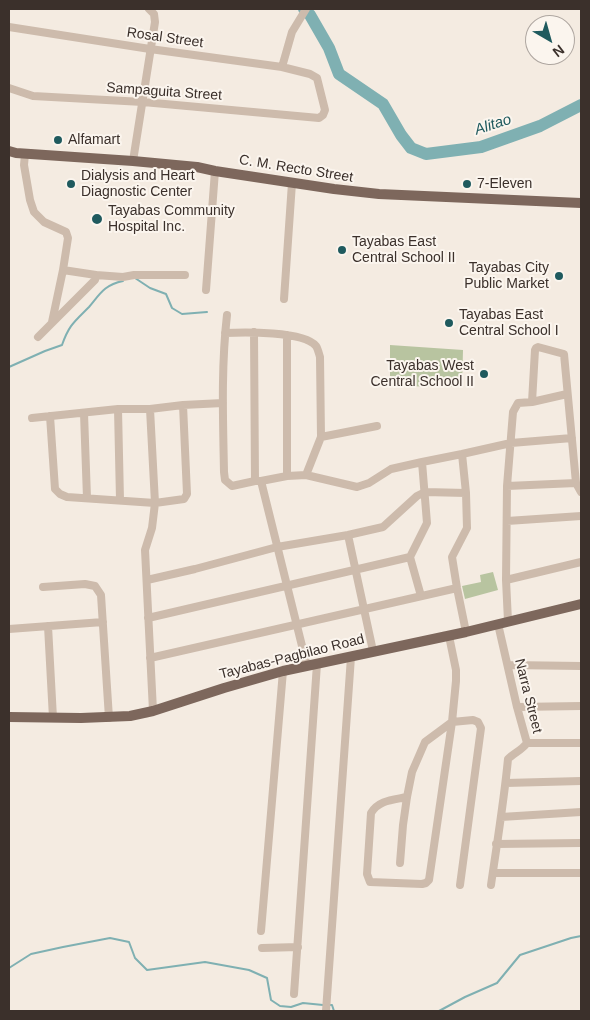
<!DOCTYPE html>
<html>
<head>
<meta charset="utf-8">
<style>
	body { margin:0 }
	#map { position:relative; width:590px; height:1020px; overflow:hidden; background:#f4ebe1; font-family:Helvetica,sans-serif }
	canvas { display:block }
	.frame { position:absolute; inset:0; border:10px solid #3b302b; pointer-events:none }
	.north { position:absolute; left:525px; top:15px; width:50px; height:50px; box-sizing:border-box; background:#fbf5ee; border:1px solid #aea6a0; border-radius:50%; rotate:142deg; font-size:14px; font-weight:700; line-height:20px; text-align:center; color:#3b302b }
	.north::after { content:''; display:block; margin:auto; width:18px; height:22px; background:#1f5a5e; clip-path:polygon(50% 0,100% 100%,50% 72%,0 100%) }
</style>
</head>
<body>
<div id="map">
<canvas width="590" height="1020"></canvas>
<div class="frame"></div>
<div class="north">N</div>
</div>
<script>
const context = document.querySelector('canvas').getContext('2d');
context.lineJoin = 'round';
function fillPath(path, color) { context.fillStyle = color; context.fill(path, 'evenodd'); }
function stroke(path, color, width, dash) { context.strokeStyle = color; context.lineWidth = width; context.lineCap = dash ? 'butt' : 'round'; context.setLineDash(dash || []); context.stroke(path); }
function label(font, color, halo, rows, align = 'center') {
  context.font = font + ' Helvetica,sans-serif'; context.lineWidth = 4; context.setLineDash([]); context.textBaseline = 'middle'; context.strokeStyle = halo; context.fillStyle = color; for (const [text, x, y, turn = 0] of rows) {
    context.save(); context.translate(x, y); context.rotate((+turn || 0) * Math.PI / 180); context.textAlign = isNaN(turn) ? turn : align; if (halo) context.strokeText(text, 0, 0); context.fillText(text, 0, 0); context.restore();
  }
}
const green = new Path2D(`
	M390,345l73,5 -1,37 -72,-1z
	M493,572l5,18 -33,9 -3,-13 19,-4 -1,-7z`);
const stream = new Path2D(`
	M135,278l15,10 16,6 6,14 10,6 25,-2
	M9,367l36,-16 17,-6c7,-20 12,-23 27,-38 11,-13 15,-22 34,-26
	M9,968l22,-14 32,-7 47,-9 19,4 6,16 12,12 58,-8 44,8 18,8 4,22 9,6 11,1 12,-4 20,2
	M328,1005h4l2,6
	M439,1011l26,-14 32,-14 23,-28 51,-17 10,-2`);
const river = new Path2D(`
	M304,9l6,6 19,33 10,26 44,30 18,31 10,13 15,6 55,-7 59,-21 41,-21`);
const minor = new Path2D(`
	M9,27l141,22 132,18 28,7 7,4 8,32 -2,5 -4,3 -176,-16 -110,-6 -24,-8
	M282,67l10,-35 14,-23
	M25,154l-1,11 6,35 4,12 10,10 22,10 2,6 -5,32 -11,52
	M133,161l22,-139 -1,-8 -5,-5
	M63,270l33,5 27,2 11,-2h51
	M206,290l9,-119
	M284,299l8,-116
	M227,315c-6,52 -4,105 -3,157l1,8 7,6 23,-5h6l26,-5 19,-1 51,12 12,-4 22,-14 31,-7 40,-8 49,-11 61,-5
	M254,332l1,149
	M225,333c18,-1 79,-2 91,13 2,3 3,8 4,11l1,80 -15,38
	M38,337l57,-57 1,-5
	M532,402l3,-52 1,-2 2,-1 26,7 12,129
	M118,409l2,91
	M150,409l5,94 -3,25 -7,22 8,161
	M84,413l3,85
	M50,416l5,73 5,5 7,3 88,6 29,-4 3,-5 -4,-89
	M32,418l86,-9h32l33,-4 40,-2
	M321,437l56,-11
	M462,454l4,39 1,35 -15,29 5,31 9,44
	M287,476v-141
	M261,481l46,185
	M507,486l69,-3 5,9
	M507,521l74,-5
	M348,535l25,116
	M147,580l48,-11 82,-22 71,-12 35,-8 34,-31 8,-4 41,1
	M506,580l75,-18
	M43,587l42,-3 10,2 6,9 8,123
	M421,596l-11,-39 17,-34 -5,-61
	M148,618l262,-61
	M508,621l-2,-41 1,-94 6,-74 5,-9 14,-1 35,-8
	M48,626l5,92
	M9,629l94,-7
	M150,658l307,-70
	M508,665l73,1
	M517,707l64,-1
	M527,743h54
	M506,783l75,-2
	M407,797c-14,3 -28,3 -36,16l-4,61 3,8 52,2 4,-1 3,-3 23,-158 4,-41v-11l-7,-34
	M501,817l80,-5
	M496,844l85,-1
	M400,863l3,-38 4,-28 5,-25 13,-30 27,-20 21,-2 5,2 3,6 -21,157
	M493,873h88
	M491,885c6,-42 13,-84 17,-126 6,-6 14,-9 19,-16l-10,-36 -19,-83
	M261,931l22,-260
	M262,948l36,-1
	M294,994l23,-330
	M326,1011l25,-354`);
const major = new Path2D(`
	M9,151l7,2 117,8 64,6 18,4 119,18 45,5 202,9
	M9,717l72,1 49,-2 23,-5 71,-23 59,-17 183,-39 115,-28`);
const markers = [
	[58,140,5,"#1f5a5e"],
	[71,184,5,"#1f5a5e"],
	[467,184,5,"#1f5a5e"],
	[97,219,6,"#1f5a5e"],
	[342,250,5,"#1f5a5e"],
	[559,276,5,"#1f5a5e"],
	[449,323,5,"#1f5a5e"],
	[484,374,5,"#1f5a5e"]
];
const streetNames = [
	["Rosal Street",165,38,8],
	["Sampaguita Street",164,92,4],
	["C. M. Recto Street",296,169,9],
	["Tayabas-Pagbilao Road",292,657,-14],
	["Narra Street",528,696,76]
];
const poiNames = [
	["Alfamart",68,140],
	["Dialysis and Heart",81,176],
	["Diagnostic Center",81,192],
	["7-Eleven",477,184],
	["Tayabas Community",108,211],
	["Hospital Inc.",108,227],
	["Tayabas East",352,242],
	["Central School II",352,258],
	["Tayabas City",549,268,"right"],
	["Public Market",549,284,"right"],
	["Tayabas East",459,315],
	["Central School I",459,331],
	["Tayabas West",474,366,"right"],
	["Central School II",474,382,"right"]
];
const waterNames = [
	["Alitao",493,125,-18]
];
fillPath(green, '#b8c4a0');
stroke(stream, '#7fb0b2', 2);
stroke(river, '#7fb0b2', 12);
stroke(minor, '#cdbbac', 8);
stroke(major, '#7d675c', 10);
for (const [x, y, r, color] of markers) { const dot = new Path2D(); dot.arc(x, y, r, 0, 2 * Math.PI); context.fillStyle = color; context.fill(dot); stroke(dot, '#fbf5ee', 2); }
label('14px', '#3b302b', '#fbf5ee', streetNames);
label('14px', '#3b302b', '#fbf5ee', poiNames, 'left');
label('italic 15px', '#1f5a5e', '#fbf5ee', waterNames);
</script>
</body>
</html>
